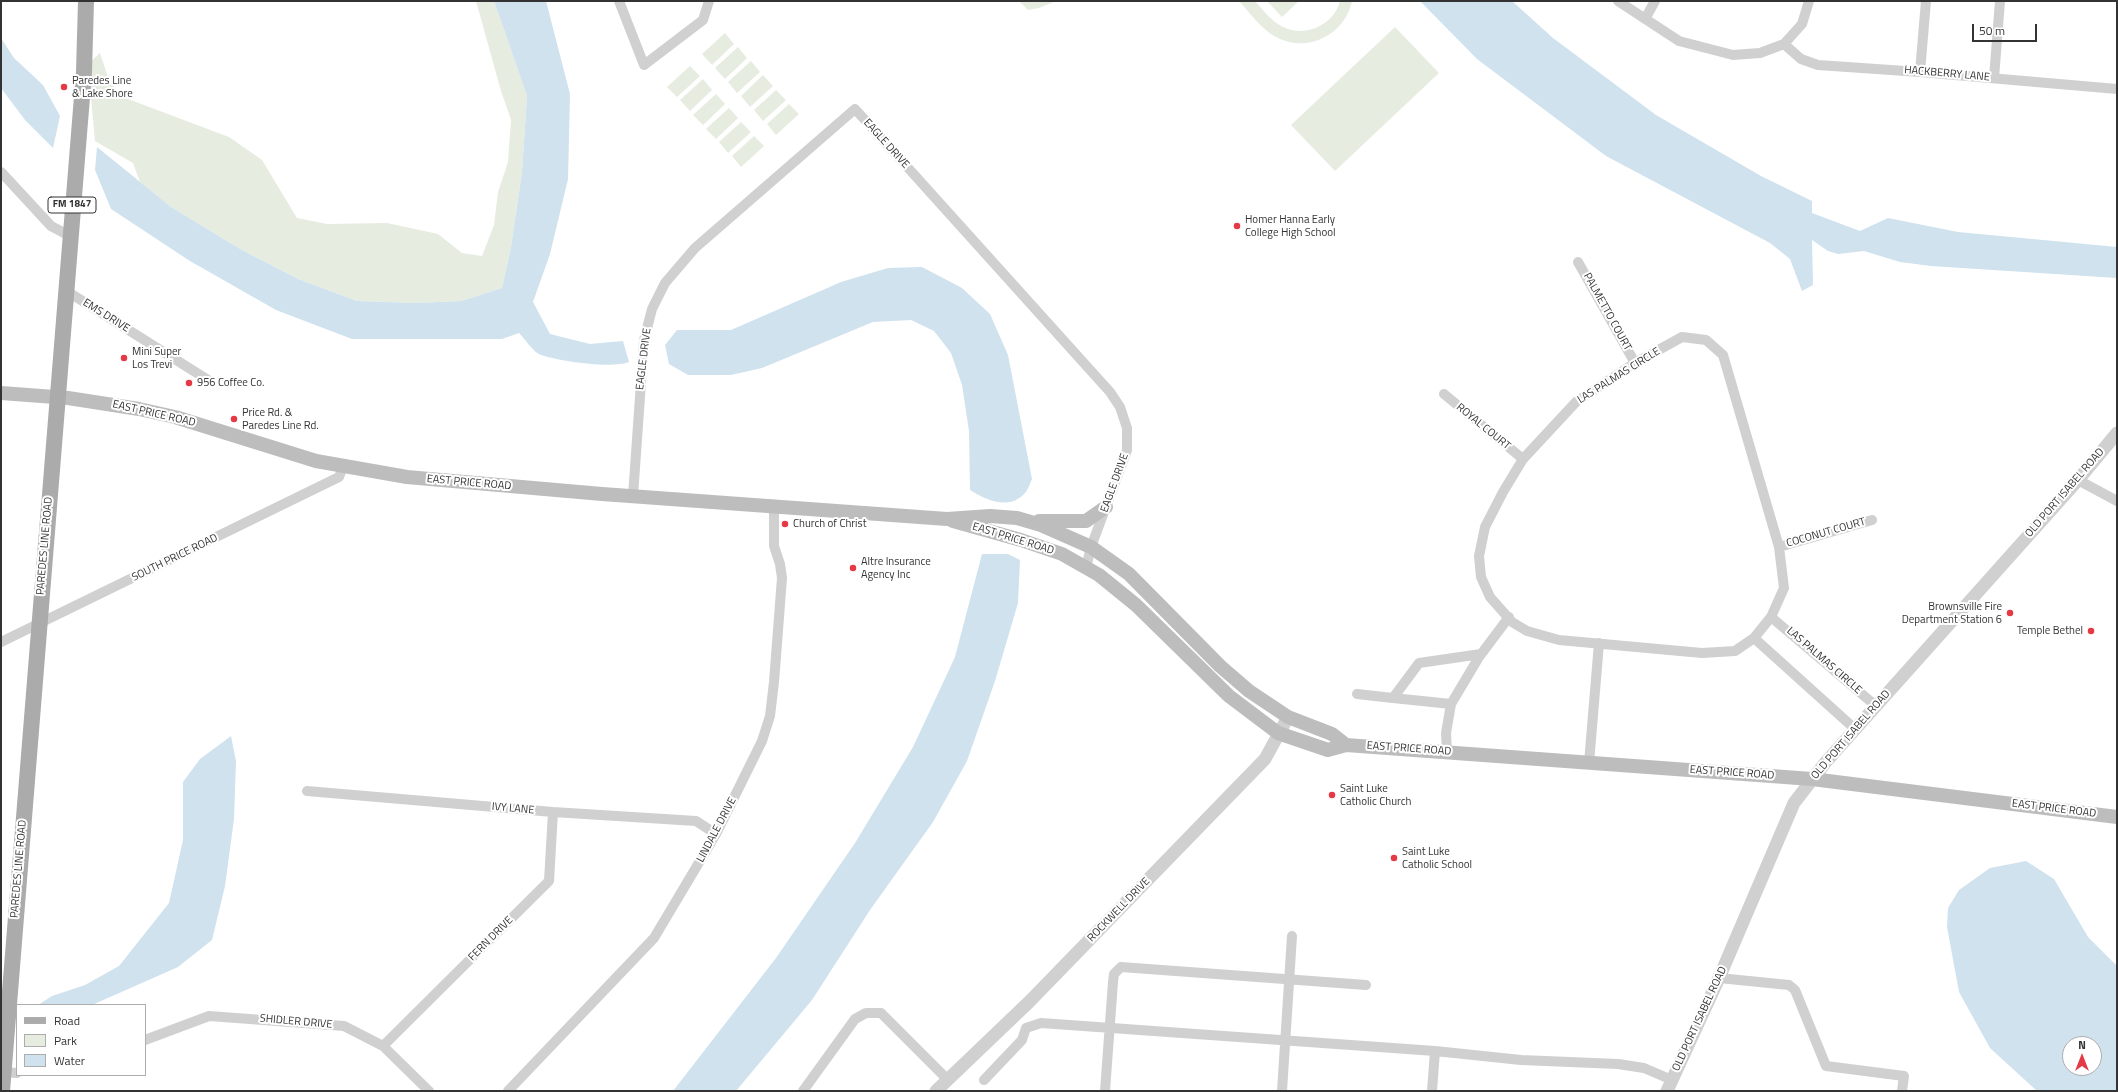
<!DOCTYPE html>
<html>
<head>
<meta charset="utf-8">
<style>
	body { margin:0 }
	#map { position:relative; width:2118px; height:1092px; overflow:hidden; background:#fff; font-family:"Titillium Web",sans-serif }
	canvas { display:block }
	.frame { position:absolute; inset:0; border:2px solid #333; pointer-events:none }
	.legend { position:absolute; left:16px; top:1004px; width:130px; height:72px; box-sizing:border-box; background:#fff; border:1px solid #adadad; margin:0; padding:5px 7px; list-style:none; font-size:12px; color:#333 }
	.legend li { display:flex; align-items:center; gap:8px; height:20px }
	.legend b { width:20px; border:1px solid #adadad }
	.north { position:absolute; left:2062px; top:1036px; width:40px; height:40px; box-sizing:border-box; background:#fff; border:1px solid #adadad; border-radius:50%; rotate:0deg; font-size:11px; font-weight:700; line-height:16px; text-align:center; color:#333 }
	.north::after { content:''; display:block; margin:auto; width:14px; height:18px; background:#e63946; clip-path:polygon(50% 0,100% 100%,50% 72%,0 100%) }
	.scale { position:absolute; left:1972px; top:24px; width:65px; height:18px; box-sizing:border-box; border:2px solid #333; border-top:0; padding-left:5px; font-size:12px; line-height:14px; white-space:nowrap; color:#333; -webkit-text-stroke:3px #fff; paint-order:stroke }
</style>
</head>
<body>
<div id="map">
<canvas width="2118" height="1092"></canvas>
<div class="frame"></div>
<ul class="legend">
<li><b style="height:5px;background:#ababab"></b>Road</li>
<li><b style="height:11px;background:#e6ecdf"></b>Park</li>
<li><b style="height:11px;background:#cfe2ee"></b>Water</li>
</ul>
<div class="north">N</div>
<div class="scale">50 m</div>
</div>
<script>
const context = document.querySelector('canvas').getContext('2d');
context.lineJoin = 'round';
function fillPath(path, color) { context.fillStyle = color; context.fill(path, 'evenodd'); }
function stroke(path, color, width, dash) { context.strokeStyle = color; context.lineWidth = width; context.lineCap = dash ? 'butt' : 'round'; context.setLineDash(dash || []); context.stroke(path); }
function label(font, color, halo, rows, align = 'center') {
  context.font = font + ' "Titillium Web",sans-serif'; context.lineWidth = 4; context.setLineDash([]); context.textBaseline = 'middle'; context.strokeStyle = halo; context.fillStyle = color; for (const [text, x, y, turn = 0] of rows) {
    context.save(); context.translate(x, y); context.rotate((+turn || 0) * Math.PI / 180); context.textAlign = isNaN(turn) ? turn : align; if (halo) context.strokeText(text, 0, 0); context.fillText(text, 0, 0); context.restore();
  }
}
const green = new Path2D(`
	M476,1h18l33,95 -5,76 -11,75 -9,41 -41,13 -46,2 -58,-2 -59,-22 -56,-29 -71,-43 -31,-25 -7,-19 -38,-22 -7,-77 12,-11 8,24 12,19 109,41 33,23 35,58 30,6 60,-1 51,11 24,19 20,3 12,-31 4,-33 10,-30 3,-42 -10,-29z
	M1019,1h37l-17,7 -11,2z
	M1239,1h16c8,9 16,20 28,26 22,11 51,-2 57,-26h12c-7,34 -45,53 -76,36 -15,-8 -26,-24 -37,-36z
	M1267,1h32l-17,16z
	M1395,27l44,46 -104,98 -44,-46z
	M725,33l9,11 -22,21 -10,-11z
	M738,47l9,11 -22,21 -10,-11z
	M751,61l9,11 -23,21 -9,-11z
	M690,66l10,10 -23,21 -10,-10z
	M763,75l10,11 -23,21 -9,-11z
	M703,79l9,11 -22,21 -10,-11z
	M776,90l10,10 -23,21 -9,-11z
	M716,94l9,10 -22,21 -10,-10z
	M789,104l10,10 -23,21 -9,-11z
	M729,108l9,10 -22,21 -10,-10z
	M741,122l10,10 -23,21 -9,-11z
	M754,136l10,10 -23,21 -9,-11z`);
const water = new Path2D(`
	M494,1h52l24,93 -2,85 -18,75 -17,48 17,32 40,10 33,-3 6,21c-18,7 -70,-1 -88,-7 -8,-3 -16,-16 -22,-22l-17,6h-150l-76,-29 -86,-49 -79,-52 -16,-39 2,-23 74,60 71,43 56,29 59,22 58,2 46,-2 41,-13 9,-41 11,-75 5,-76z
	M1420,1h92l41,37 103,77 105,61 51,25v12l48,18 28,-13 70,14 159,15v31l-186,-12 -31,-4 -36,-11 -26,3 -10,-3 -16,-11 1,45 -11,6 -12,-32 -20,-16 -164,-87 -129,-97z
	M1,38l13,20 29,27 17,31 -7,32 -28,-28 -24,-32z
	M922,267l40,21 28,26 18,41 24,124c-2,4 -4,11 -7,14 -16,18 -39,7 -55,-3l-1,-59 -7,-46 -11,-32 -17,-22 -23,-11 -38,2 -111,46 -31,7h-43l-19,-11 -4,-19 12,-15h54l110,-48 47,-14z
	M982,554h26l12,6 -2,43 -23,78 -28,80 -34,61 -63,88 -58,90 -76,91h-63l103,-133 79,-115 58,-96 42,-90z
	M231,736l5,25 -2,58 -9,67 -13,54 -34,27 -86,38h-54l14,-9 33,-11 34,-19 50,-63 14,-63v-58l17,-23z
	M2026,861l28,18 34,58 29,29v125h-80l-47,-43 -31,-56 -12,-65 1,-19 11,-18 31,-22zM2070,1044h24v24h-24z`);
const minor = new Path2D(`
	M619,1l25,64 59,-45 6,-19
	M1618,1l61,40 54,14 27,-2 24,-9 18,-20 7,-23
	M1645,19l10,-18
	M1784,44l17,15 17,6 102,7 197,17
	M1920,72l6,-71
	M1994,78l6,-77
	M1,172l50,54 19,10
	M1578,262l57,101
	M65,290l143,90
	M1682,337l24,3 17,15 56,192 5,41 -13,29 -17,21 -19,13 -33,2 -143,-13 -32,-9 -15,-9 -22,-25 -9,-20 -2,-21 6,-29 18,-35 20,-33 53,-57 59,-39z
	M1444,394l79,65
	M2078,480l39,21
	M633,496l11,-156 8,-31 13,-26 30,-35 160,-139 255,283 10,15 7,21v22l-36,97 -5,21
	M1779,547l93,-27
	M1771,617l105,89
	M1754,638l101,91
	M1,642l338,-165 4,-10
	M1357,694l36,4
	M1451,704l-58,-6 26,-35 62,-9
	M1447,752l-1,-19 5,-29 28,-47 30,-40
	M1589,763l10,-120
	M307,791l246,21 143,9 20,13
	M1719,978l70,7 6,5 31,76 78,10 -2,15
	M1026,1028l15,-5 394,28 86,9 97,4 26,4 28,12
	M145,1040l64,-24 135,10 39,20 46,45
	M383,1046l166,-165 4,-69
	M3,1072l14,1
	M984,1080l38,-40 4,-12
	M508,1091l146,-153 62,-104 46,-93 8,-25 4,-34 8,-104 -2,-14 -6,-18v-39
	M803,1091l52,-72 11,-6h15l66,66
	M1105,1091l8,-109 1,-8 7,-7 245,18
	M1282,1091l10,-155
	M1432,1091l3,-40`);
const tertiary = new Path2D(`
	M936,1091l94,-90 235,-242 23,-42
	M1667,1091l52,-113 75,-175 31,-40 253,-283 39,-47`);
const secondary = new Path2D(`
	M1,393l67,5 71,11 36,8 141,44 91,16 195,17 345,25 43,-3 27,2 24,7 50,22 38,27 91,92 29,25 39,26 44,17 14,11
	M953,521l68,19 41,14 37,21 37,30 93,91 49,37 50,17 18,-5 466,34 305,38
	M1039,521h47l20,-14`);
const primary = new Path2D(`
	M2,1091l82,-1019 2,-71`);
const markers = [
	[64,87,4,"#e63946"],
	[1237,226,4,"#e63946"],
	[124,358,4,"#e63946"],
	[189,383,4,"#e63946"],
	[234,419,4,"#e63946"],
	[785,524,4,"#e63946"],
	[853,568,4,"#e63946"],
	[2010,613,4,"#e63946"],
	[2091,631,4,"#e63946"],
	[1332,795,4,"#e63946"],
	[1394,858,4,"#e63946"]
];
const shields = [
	[72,205,48]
];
const shieldNames = [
	["FM 1847",72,205]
];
const streetNames = [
	["HACKBERRY LANE",1947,74,5],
	["EAGLE DRIVE",886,144,48],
	["PALMETTO COURT",1607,312,61],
	["EMS DRIVE",106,316,32],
	["EAGLE DRIVE",644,359,-83],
	["LAS PALMAS CIRCLE",1619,376,-32],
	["EAST PRICE ROAD",154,414,13],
	["ROYAL COURT",1483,427,39],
	["EAST PRICE ROAD",469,483,5],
	["EAGLE DRIVE",1115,483,-70],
	["OLD PORT ISABEL ROAD",2065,493,-49],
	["COCONUT COURT",1826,533,-16],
	["EAST PRICE ROAD",1013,539,17],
	["PAREDES LINE ROAD",45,546,-85],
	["SOUTH PRICE ROAD",175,558,-26],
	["LAS PALMAS CIRCLE",1824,661,41],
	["OLD PORT ISABEL ROAD",1851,735,-49],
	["EAST PRICE ROAD",1409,749,4],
	["EAST PRICE ROAD",1732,773,4],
	["IVY LANE",513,809,5],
	["EAST PRICE ROAD",2054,809,7],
	["LINDALE DRIVE",717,830,-62],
	["PAREDES LINE ROAD",19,869,-85],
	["ROCKWELL DRIVE",1119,910,-46],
	["FERN DRIVE",491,939,-45],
	["OLD PORT ISABEL ROAD",1700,1019,-65],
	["SHIDLER DRIVE",296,1022,5]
];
const poiNames = [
	["Paredes Line",72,81],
	["& Lake Shore",72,94],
	["Homer Hanna Early",1245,220],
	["College High School",1245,233],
	["Mini Super",132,352],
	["Los Trevi",132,365],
	["956 Coffee Co.",197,383],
	["Price Rd. &",242,413],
	["Paredes Line Rd.",242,426],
	["Church of Christ",793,524],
	["Altre Insurance",861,562],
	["Agency Inc",861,575],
	["Brownsville Fire",2002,607,"right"],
	["Department Station 6",2002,620,"right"],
	["Temple Bethel",2083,631,"right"],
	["Saint Luke",1340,789],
	["Catholic Church",1340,802],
	["Saint Luke",1402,852],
	["Catholic School",1402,865]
];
fillPath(green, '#e6ecdf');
fillPath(water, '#cfe2ee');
stroke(minor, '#d0d0d0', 10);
stroke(tertiary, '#d0d0d0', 13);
stroke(secondary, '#bdbdbd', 14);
stroke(primary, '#ababab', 16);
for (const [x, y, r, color] of markers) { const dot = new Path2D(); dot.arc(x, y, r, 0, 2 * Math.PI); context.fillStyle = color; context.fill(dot); stroke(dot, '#fff', 1.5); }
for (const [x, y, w] of shields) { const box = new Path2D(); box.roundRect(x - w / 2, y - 8, w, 16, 3); context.fillStyle = '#fff'; context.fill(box); stroke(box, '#333', 1); }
label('bold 10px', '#333', null, shieldNames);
label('11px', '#333', '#fff', streetNames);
label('11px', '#333', '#fff', poiNames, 'left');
</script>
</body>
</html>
